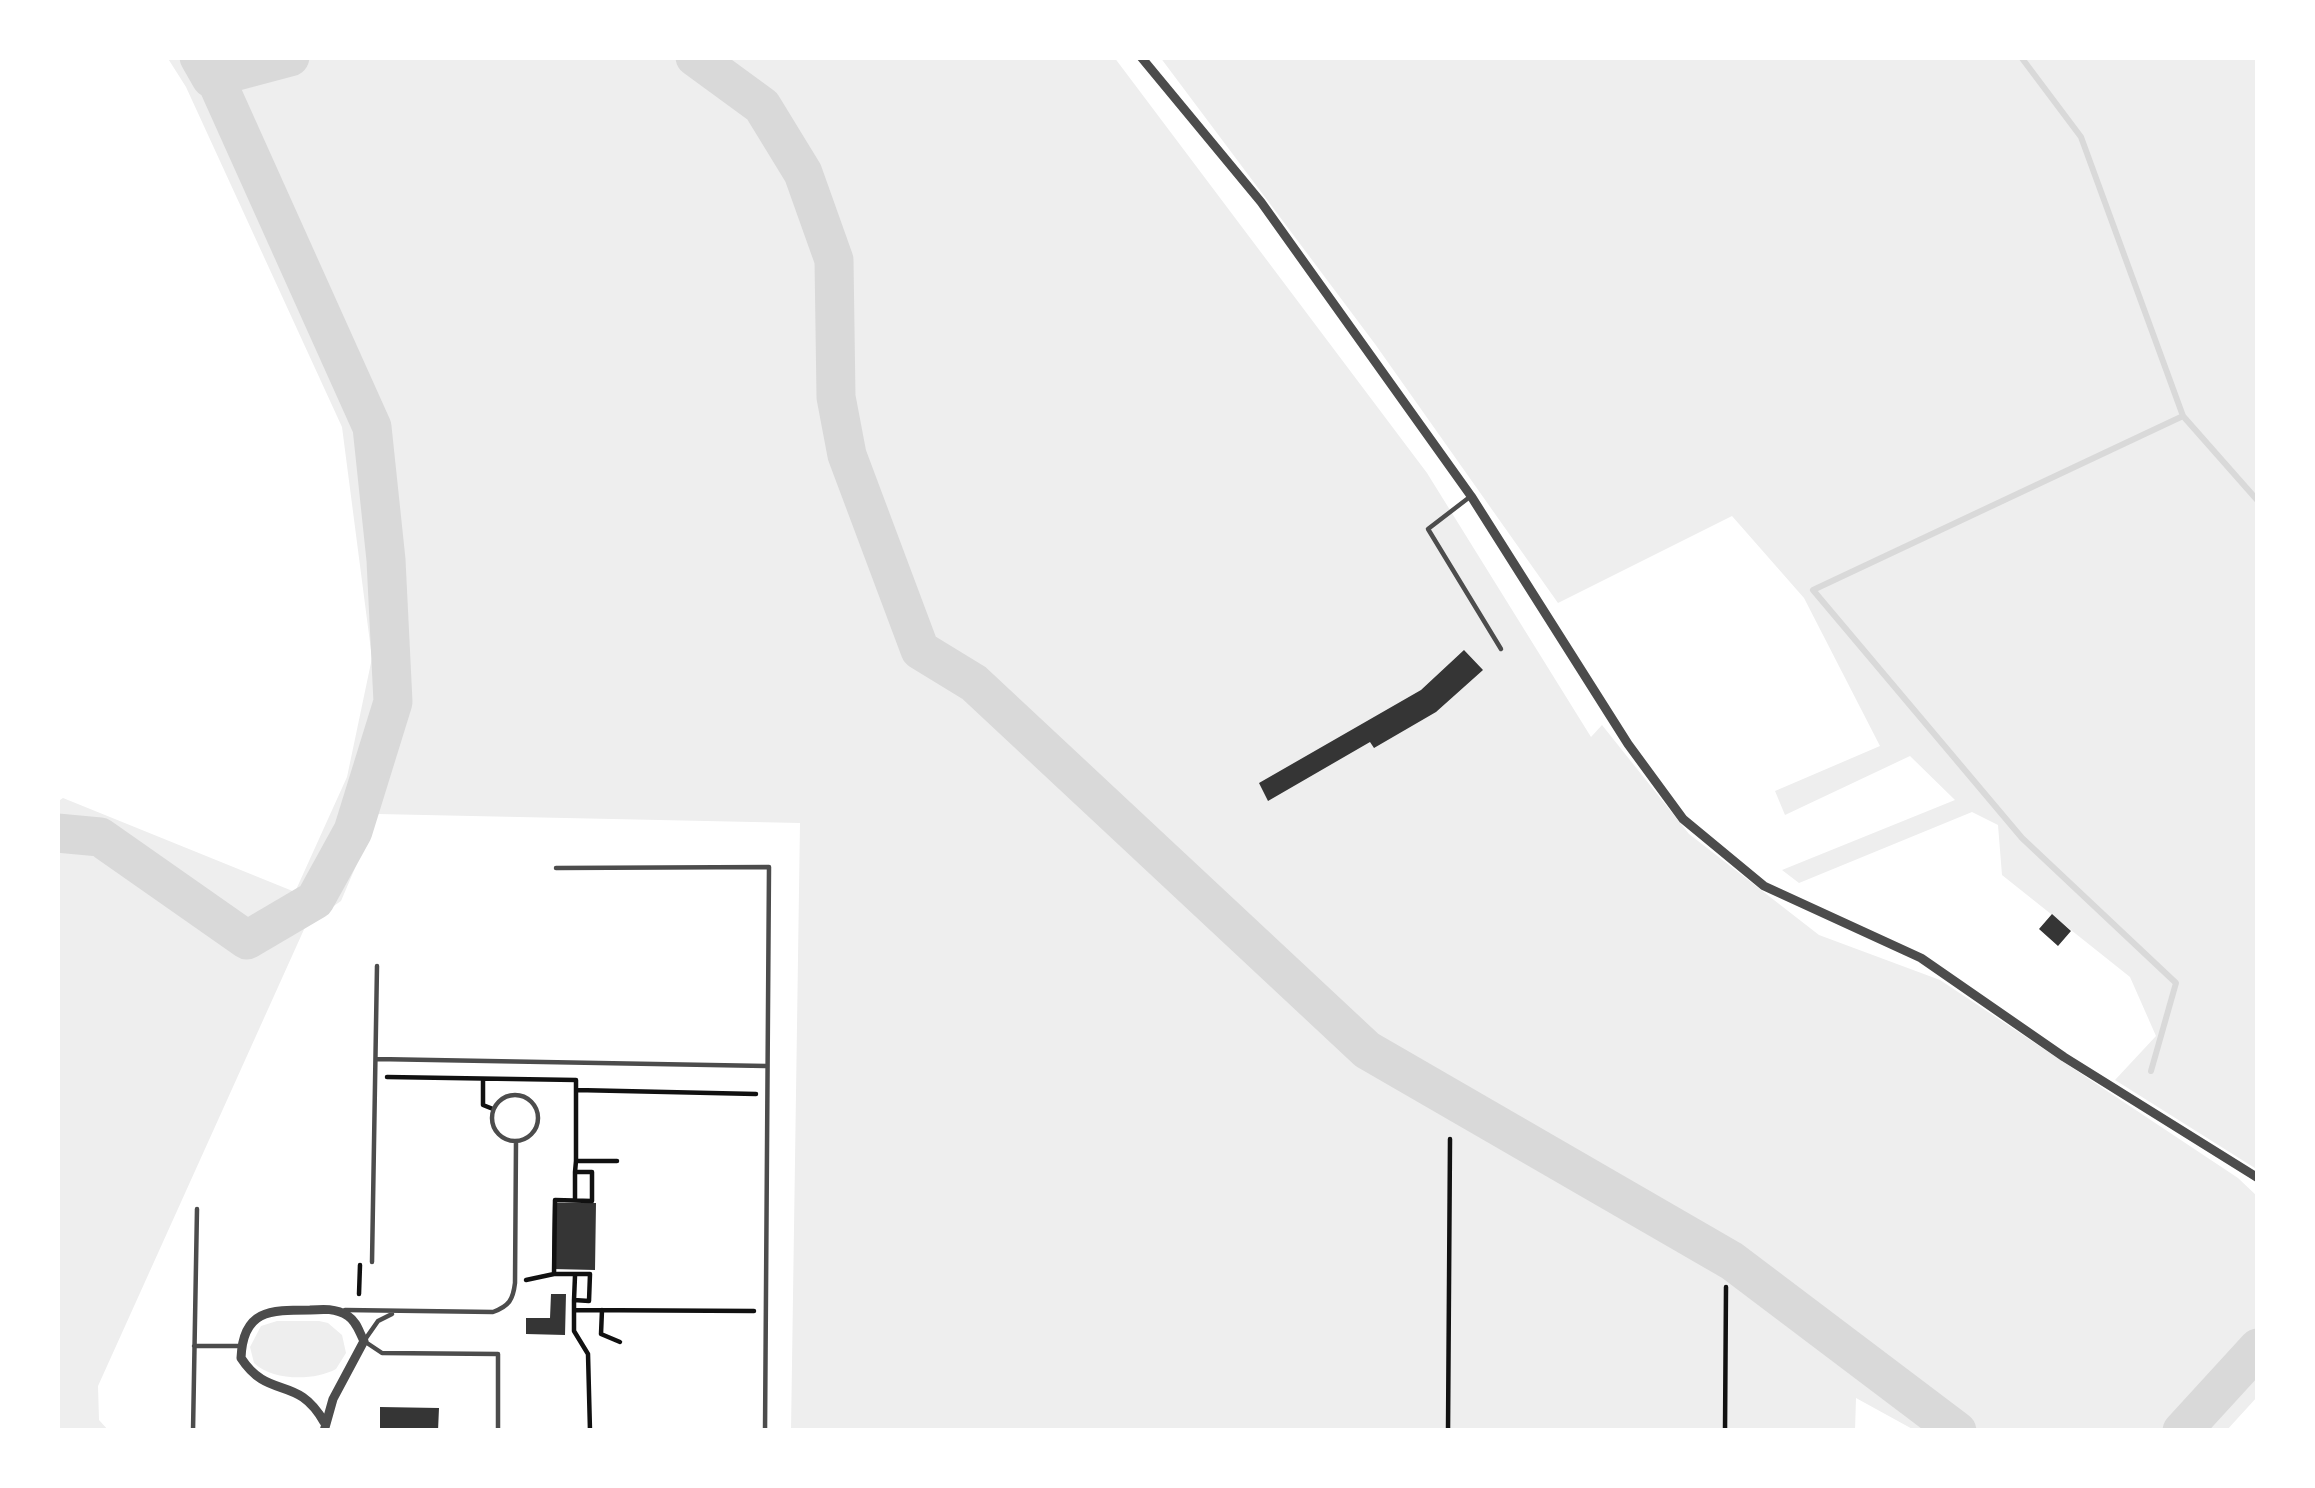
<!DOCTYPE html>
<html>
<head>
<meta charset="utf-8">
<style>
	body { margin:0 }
	#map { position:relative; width:2315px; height:1488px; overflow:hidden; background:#fff; font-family:"Space Grotesk",sans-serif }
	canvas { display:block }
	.frame { position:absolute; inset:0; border:60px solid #fff; pointer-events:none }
</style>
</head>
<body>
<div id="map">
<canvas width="2315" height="1488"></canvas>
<div class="frame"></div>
</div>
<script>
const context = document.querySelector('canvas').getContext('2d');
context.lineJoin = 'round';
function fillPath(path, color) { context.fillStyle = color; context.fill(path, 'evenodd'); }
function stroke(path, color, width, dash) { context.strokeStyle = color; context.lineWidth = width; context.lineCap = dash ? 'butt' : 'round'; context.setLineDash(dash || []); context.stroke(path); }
const green = new Path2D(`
	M167,57h947l313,416 164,264 11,-12 87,109 130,101 121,45 298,198 20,19v199l-32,35h-310l-60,-33 -1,33h-1064l9,-608 -422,-9 -37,87 -35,24 -208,461 1,34 10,11h-52v-629l6,-4 232,94 52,-115 25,-119 -30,-231 -156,-340z
	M1160,57h1098v1113l-143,-90 41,-44 -26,-59 -128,-102 -4,-50 -26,-13 -173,71 -17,-13 173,-70 -45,-44 -125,59 -10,-24 105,-45 -76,-148 -72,-82 -174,87 -183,-259z
	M319,1321l9,2 14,12 4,18 -10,16c-22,12 -63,12 -82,-6l-4,-16 11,-21 16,-5z`);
const stream = new Path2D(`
	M2021,57l60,80 102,279 75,85
	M2151,1071l25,-88 -154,-145 -209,-248 370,-174`);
const river = new Path2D(`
	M695,57l67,49 41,67 31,87 2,137 11,58 73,195 54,33 393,367 365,211 225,170
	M211,78l79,-21
	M57,833l43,4 147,103 68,-40 38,-69 40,-129 -7,-142 -14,-133 -156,-347 -5,-2 -12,-21
	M2182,1431l76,-83`);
const building = new Path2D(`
	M1464,650l19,20 -47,42 -62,36 -4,-6 -102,59 -9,-18 162,-93z
	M2052,914l19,17 -13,15 -19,-17z
	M553,1203h43l-1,67 -43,-1z
	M551,1294h15l-1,41 -39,-1v-16h24z
	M380,1407l59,1 -1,23h-58z`);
const path = new Path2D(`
	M387,1077l189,3v81h41
	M483,1079v26l10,4
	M576,1090l180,4
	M575,1200v-28
	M554,1274l1,-74 37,1v-29h-17l1,-11
	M526,1280l28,-6h36l-1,27 -15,-1v31l14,23 2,77
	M359,1294l1,-29
	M574,1300l1,-24
	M574,1310l180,1
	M602,1310l-1,24 19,8
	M1448,1431l2,-292
	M1725,1431l1,-144`);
const service = new Path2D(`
	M1471,496l-43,33 73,120
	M556,868l213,-1 -4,564
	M376,1059l390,7
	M492 1118a23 23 0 1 1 46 0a23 23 0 1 1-46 0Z
	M372,1262l5,-296
	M345,1310l148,2c16,-6 20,-12 22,-29l1,-142
	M392,1314l-14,7 -14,20 18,12 116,1v77
	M194,1346h48
	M193,1431l4,-222`);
const minor = new Path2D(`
	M1141,57l120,145 210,294 157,248 55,75 81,67 157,72 143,99 194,121
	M324,1431l9,-32 31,-58c-5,-9 -7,-19 -16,-25 -12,-8 -25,-7 -38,-6 -41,0 -67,0 -69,48 28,43 56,16 83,64`);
fillPath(green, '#eee');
stroke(stream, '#d9d9d9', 6);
stroke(river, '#d9d9d9', 39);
fillPath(building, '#353535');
stroke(path, '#111', 4.5);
stroke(service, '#4c4c4c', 4.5);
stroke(minor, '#4c4c4c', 9);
</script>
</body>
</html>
